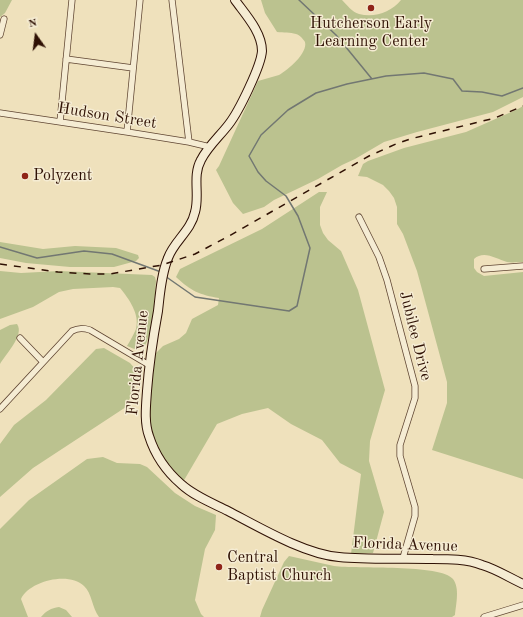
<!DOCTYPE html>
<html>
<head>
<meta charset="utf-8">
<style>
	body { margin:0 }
	#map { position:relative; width:523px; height:617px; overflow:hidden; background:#efe1bc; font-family:"Old Standard TT",serif }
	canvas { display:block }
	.north { position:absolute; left:16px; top:16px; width:40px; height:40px; -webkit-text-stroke:3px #f5ecd3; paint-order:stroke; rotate:346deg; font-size:11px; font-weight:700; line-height:16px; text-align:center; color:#2f1104 }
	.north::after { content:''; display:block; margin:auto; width:14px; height:18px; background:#2f1104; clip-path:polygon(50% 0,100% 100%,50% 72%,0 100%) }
</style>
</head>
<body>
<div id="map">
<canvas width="523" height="617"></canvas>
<div class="north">N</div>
</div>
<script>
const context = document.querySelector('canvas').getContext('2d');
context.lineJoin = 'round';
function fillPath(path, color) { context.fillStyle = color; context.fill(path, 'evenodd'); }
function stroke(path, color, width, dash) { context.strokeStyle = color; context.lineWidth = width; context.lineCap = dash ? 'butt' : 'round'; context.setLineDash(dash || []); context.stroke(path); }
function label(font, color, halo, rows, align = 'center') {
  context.font = font + ' "Old Standard TT",serif'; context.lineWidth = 3; context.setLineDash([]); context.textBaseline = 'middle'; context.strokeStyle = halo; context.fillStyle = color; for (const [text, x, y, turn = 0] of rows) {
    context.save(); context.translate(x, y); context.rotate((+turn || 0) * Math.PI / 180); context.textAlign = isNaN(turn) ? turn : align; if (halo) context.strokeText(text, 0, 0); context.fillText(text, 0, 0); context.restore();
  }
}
const green = new Path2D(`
	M0,0h12l-7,13 -5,4z
	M261,0h81c5,5 10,12 17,14 16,4 32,-2 42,-14h122v97l-30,15 -76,20 -33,10 -29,17 -13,6 -24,14 -44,21 -10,7 -21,7 -10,-11 -17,-33 3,-4 39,-85c7,-2 14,-4 21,-6 9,-5 29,-22 26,-33 -2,-3 -5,-7 -9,-8 -6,-2 -12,-1 -19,-2l-12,-19z
	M523,106v156c-5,0 -11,1 -16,0 -11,-3 -23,-12 -33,-3v9l3,4 7,4 39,-4v207l-91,-29 15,-47v-21l-30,-111 -14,-37 -6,-10v-17l-3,-9 -5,-7 -6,-6 -16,-8 -9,-1 5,-12 5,-3 36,-13 62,-16 52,-23z
	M319,192h8l-7,15v18l3,8 5,7 13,11 17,39 27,100 -15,51 -1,20 15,51 -11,41 -22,1 10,-80 -21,-11 -18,-23 -31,-16 -23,-16 -26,6 -25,10 -34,58c-44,-41 -35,-75 -28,-128l8,-8 16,-7 7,-6 6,-14 26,-14 1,-7c-19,-3 -28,-7 -43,-21l4,-8 82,-40z
	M0,242l43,7 32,-3 41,2 22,7 1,3 -3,3 -22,6h-44l-44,-4 -26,-5z
	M0,271l21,2 38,-2 93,4 3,2 1,4c-1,12 -3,62 -14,67 -5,3 -10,0 -15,-2 3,-5 7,-12 9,-17 4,-15 -7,-30 -16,-41l-7,-1 -40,2 -14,3 -26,15 -33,12z
	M17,324c8,11 -12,31 -17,40v-34l10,-5z
	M104,348l26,15 8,9v7l-12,28 -93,61 -33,29v-53l14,-19 32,-25 50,-51z
	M103,457l14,6 23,1 7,3 28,26 20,13 21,9 -1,15 -10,19 -10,51 6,14 3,3h-105c-7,-9 -7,-24 -15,-31 -15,-15 -55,-5 -63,13l7,18h-28v-88l29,-29 58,-41z
	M289,556c15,3 30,7 45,10 22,3 107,-2 119,13 7,9 3,25 2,36l-3,2h-192l2,-7 22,-48z
	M59,607l7,3 6,7h-31c5,-6 10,-9 18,-10z`);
const stream = new Path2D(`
	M299,0l37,35 36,44
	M0,247l37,11 47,-7 28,3 49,18
	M165,276l30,21 94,14 8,-5 13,-58 -12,-32 -12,-20 -20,-15 -8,-9 -9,-16 12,-21 27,-25 28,-17 31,-9 39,-8 38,-3 29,6 9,12 20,1 20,4 21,-8`);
const street = new Path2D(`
	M172,0l17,142
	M0,35l4,-16
	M66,59l67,9
	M0,113l127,19 62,10 21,5
	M60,122l12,-122
	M127,132l13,-132
	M359,217l20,40 8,23 28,106v12l-15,47v11l15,51v9l-12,42
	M484,269l39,-3
	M20,338l23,24
	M0,409l72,-78c7,-3 11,-3 18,-1l59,35
	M484,617l39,-12`);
const secondary = new Path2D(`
	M235,0c10,14 27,32 27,51 -1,15 -23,60 -33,73 -9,12 -21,22 -28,36 -9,16 -1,35 -6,52 -4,19 -21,29 -27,46 -7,17 -8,36 -10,53 -5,27 -9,53 -11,80 -1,15 -3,31 2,45 6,19 17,35 32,48 13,12 31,19 47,27 31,16 76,43 111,46 31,3 63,1 94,2 16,0 34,0 49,6 14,4 28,13 41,19`);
const rail = new Path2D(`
	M0,264l58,8 32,2h20l52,-9 33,-11 34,-18 140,-80 27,-12 14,-5 85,-21 28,-12`);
const markers = [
	[371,8,4,"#8f2418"],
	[25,176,4,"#8f2418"],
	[219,567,4,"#8f2418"]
];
const poiNames = [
	["Hutcherson Early",371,24,"center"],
	["Learning Center",371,42,"center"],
	["Polyzent",33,176],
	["Central",227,558],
	["Baptist Church",227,576]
];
const streetNames = [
	["Hudson Street",107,116,9],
	["Jubilee Drive",415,336,76],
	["Florida Avenue",138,363,-84],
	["Florida Avenue",405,545,2]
];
fillPath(green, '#bbc28f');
stroke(stream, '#727772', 1.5);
stroke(street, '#5f4532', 7);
stroke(secondary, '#2f1104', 10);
stroke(street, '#f5ecd3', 5.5);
stroke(secondary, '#f5ecd3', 8);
stroke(rail, '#2f1104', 1.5, [7, 7]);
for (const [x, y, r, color] of markers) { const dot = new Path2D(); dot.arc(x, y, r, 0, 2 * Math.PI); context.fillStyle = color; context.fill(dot); stroke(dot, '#f5ecd3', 1.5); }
label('16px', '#2f1104', '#f5ecd3', poiNames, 'left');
label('16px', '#2f1104', '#f5ecd3', streetNames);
</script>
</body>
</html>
